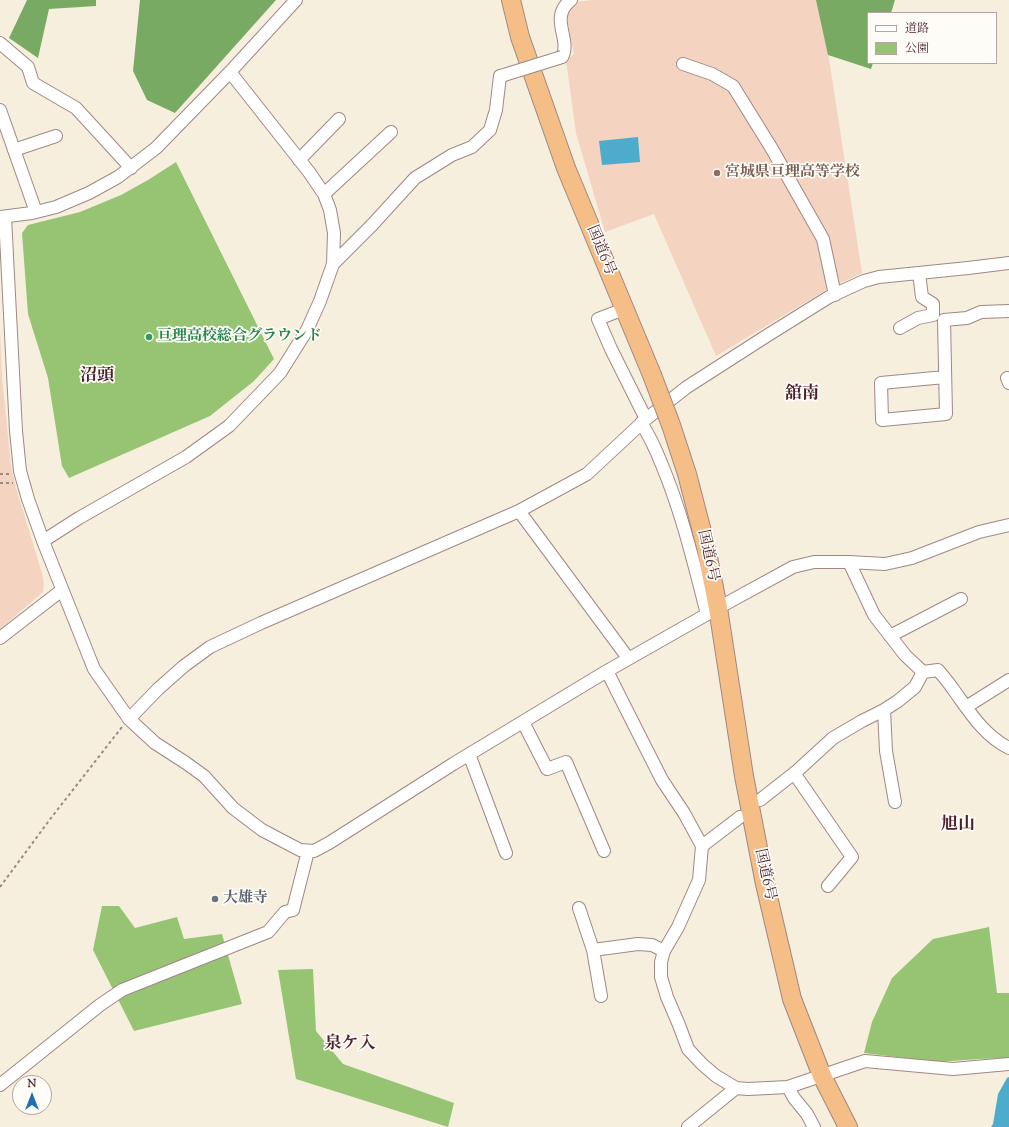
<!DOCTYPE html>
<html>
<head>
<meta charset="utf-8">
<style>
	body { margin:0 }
	#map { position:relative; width:1009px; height:1127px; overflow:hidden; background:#f6efde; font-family:"Sorts Mill Goudy","Noto Serif JP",serif }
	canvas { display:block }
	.legend { position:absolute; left:867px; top:12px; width:130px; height:52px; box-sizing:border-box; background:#fdfcf7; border:1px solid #b5a4a5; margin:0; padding:5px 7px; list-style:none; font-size:12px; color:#4a1f2b }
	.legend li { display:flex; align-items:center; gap:8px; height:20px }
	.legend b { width:20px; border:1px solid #b5a4a5 }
	.north { position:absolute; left:12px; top:1075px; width:40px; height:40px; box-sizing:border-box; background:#fdfcf7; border:1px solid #b5a4a5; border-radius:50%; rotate:0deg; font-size:11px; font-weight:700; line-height:16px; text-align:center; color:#4a1f2b }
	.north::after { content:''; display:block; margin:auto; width:14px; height:18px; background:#1f6fb2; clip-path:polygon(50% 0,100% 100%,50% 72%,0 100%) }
</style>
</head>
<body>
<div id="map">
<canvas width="1009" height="1127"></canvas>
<ul class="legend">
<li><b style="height:5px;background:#fff"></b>道路</li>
<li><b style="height:11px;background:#97c472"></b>公園</li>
</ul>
<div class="north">N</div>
</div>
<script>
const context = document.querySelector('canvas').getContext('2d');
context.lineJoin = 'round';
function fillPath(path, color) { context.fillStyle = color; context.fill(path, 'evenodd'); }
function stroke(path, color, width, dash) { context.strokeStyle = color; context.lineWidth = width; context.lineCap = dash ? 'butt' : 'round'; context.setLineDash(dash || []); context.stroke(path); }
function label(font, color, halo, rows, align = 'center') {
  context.font = font + ' "Sorts Mill Goudy","Noto Serif JP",serif'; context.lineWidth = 3.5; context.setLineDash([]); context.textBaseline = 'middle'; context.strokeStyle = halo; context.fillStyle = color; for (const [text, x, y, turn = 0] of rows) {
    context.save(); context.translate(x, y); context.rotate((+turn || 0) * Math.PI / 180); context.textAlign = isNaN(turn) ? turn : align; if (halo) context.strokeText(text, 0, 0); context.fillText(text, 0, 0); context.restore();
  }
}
const built = new Path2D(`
	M592,0h228l42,273 -36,17 -110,66 -62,-142 -49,18 -29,-99 -10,-73 8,-6 -8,-39 11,-13z
	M0,331l2,46 9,89 5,22 26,85 2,11 -1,8 -43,37z`);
const green = new Path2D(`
	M176,162l98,197 -20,22 -44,35 -141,62 -7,-12 -14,-88 -20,-64 -6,-81 6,-8 52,-13 41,-17 27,-15z
	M102,906h17l16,22 42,-11 7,22 38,-5 20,70 -108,27 -41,-81z
	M989,927l8,66h12v65l-30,1 -41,3 -74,-9 8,-31 20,-44 41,-39z
	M313,969l3,62 27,33 111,39 -6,24 -152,-48 -18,-109z`);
const forest = new Path2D(`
	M27,0h69v6l-47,3 -11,49 -29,-20z
	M140,0h136l-101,113 -28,-13 -14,-29z
	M816,0h79l-4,13h-23v50h5l-2,6 -43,-14z`);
const water = new Path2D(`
	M638,137l2,25 -38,3 -3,-24z
	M1009,1077v50h-18l2,-3 5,-30 9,-16z`);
const path = new Path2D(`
	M0,474h9
	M0,483h13
	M0,887l51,-69 71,-91`);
const minor = new Path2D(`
	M0,43l28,24 5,16 43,25 55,60
	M562,57c10,-18 -14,-39 9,-57
	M683,64l29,10 21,12 39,63 51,90 12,56
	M0,110l36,102
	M14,150l42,-14
	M299,160l40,-41
	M324,194l67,-62
	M0,217l32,-4 24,-6 33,-14 29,-16 38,-29 74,-76 66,-72
	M5,217l11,214 4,40 8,28 15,42 51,128 35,50 26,24 31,20 18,13 29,32 29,22 38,20 14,1 15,-8 124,-79 154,-93 111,-63 75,-41 21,-5h35l36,2 27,-6 67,-26 30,-7
	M333,264l39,-39 43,-47 37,-23 20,-8 18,-17 6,-20 4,-34 4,-1
	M624,309l-26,10 13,30 35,70
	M900,328l18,-10 15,-3v-11l-11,-7 -3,-24
	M945,377l-64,6 1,37 64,-6 -2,-94 23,-2 14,-6 28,-1
	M1007,378l2,5
	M641,423c9,13 15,27 21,42 20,48 32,99 45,149
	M519,511l109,147
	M43,541l36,-23 107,-61 43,-31 51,-53 27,-43 13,-29 13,-37 1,-31 -4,-23 -6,-16 -15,-22 -79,-100
	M849,562l25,53 31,40 18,17 15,-2c5,6 11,13 15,19 16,22 31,47 56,59
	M890,636l71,-37
	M0,638l62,-48
	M607,671l15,30 40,79 22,33 18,33 -3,34 -21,47 -14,24 -3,11v15l6,20 12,28 9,24 14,15 14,12 20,12 12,1 40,-2 77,-26 88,8 56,-5
	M966,707l43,-27
	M884,710l2,41 9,51
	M129,719l29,-30 26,-23 26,-19 51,-24 258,-112 68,-37 59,-55 41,-32 81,-52 61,-38 35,-16 15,-4 89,-9 41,-5
	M523,722l24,47 19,-7 38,89
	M469,754l37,99
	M794,773l58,84 -24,29
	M760,800l37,-29 36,-33 29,-17 22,-11 14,-9 17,-14 8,-15
	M702,846l38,-29
	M579,908l14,42
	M601,996l-8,-46 45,-6 14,1 12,6
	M0,1085l100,-80 22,-15 146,-58 17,-20 8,-2 15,-59
	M788,1087l6,11 13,16 7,13
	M688,1127l48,-39`);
const highway = new Path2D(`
	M511,0l9,37 46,131 86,207
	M671,425l16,49 19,73 12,61 26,168 21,108 27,115 30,77 26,51`);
const minorBridge = new Path2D(`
	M504,75l58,-18`);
const highwayBridge = new Path2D(`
	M652,375l19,50`);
const markers = [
	[717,173,4,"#8d6e63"],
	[149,337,4,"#2e9e5b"],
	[215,899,4,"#6b7280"]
];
const educationNames = [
	["宮城県亘理高等学校",725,173]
];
const streetNames = [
	["国道6号",600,251,68],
	["国道6号",707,556,78],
	["国道6号",764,875,78]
];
const leisureNames = [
	["亘理高校総合グラウンド",157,337]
];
const worshipNames = [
	["大雄寺",223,899]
];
const quarterNames = [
	["沼頭",97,377],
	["舘南",802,395],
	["旭山",958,826],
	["泉ケ入",350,1045]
];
fillPath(built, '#f4d3c0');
fillPath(green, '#97c472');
fillPath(forest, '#79aa64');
fillPath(water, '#4dabcc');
stroke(minor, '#a08784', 14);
stroke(highway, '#a08784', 20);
stroke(path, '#a08784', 2, [3, 3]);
stroke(minor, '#fff', 12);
stroke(highway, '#f6be87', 18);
stroke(minorBridge, '#a08784', 14, []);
stroke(highwayBridge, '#a08784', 20, []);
stroke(minorBridge, '#fff', 12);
stroke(highwayBridge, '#f6be87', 18);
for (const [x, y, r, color] of markers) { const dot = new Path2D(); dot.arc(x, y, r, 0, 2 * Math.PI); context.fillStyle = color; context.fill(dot); stroke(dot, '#fdfcf7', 1.5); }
label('bold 15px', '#785e54', '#fdfcf7', educationNames, 'left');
label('15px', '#4a1f2b', '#fdfcf7', streetNames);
label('bold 15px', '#27864d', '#fdfcf7', leisureNames, 'left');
label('bold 15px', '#5b616d', '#fdfcf7', worshipNames, 'left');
label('bold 17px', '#4a1f2b', '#fdfcf7', quarterNames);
</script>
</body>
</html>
